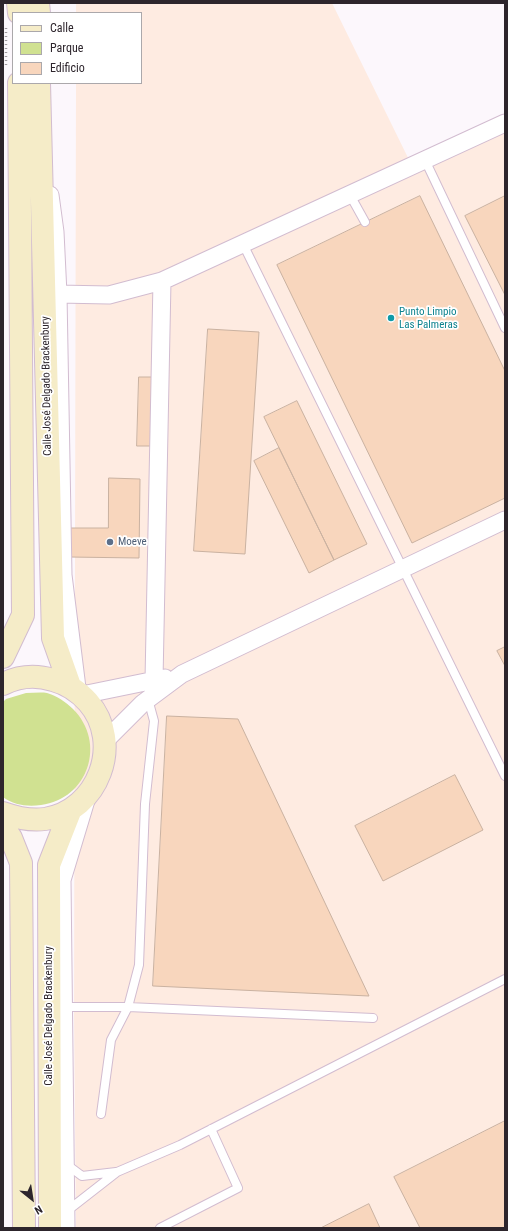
<!DOCTYPE html>
<html>
<head>
<meta charset="utf-8">
<style>
	body { margin:0 }
	#map { position:relative; width:508px; height:1231px; overflow:hidden; background:#fcf7fc; font-family:"Roboto Condensed",sans-serif }
	canvas { display:block }
	.frame { position:absolute; inset:0; border:4px solid #2d252c; pointer-events:none }
	.legend { position:absolute; left:12px; top:12px; width:130px; height:72px; box-sizing:border-box; background:#fff; border:1px solid #aba8ab; margin:0; padding:5px 7px; list-style:none; font-size:12px; color:#2d252c }
	.legend li { display:flex; align-items:center; gap:8px; height:20px }
	.legend b { width:20px; border:1px solid #aba8ab }
	.north { position:absolute; left:12px; top:1179px; width:40px; height:40px; -webkit-text-stroke:3px #fff; paint-order:stroke; rotate:150deg; font-size:11px; font-weight:700; line-height:16px; text-align:center; color:#2d252c }
	.north::after { content:''; display:block; margin:auto; width:14px; height:18px; background:#2d252c; clip-path:polygon(50% 0,100% 100%,50% 72%,0 100%) }
</style>
</head>
<body>
<div id="map">
<canvas width="508" height="1231"></canvas>
<div class="frame"></div>
<ul class="legend">
<li><b style="height:5px;background:#f5ecc8"></b>Calle</li>
<li><b style="height:11px;background:#d0e191"></b>Parque</li>
<li><b style="height:11px;background:#f8d6bd"></b>Edificio</li>
</ul>
<div class="north">N</div>
</div>
<script>
const context = document.querySelector('canvas').getContext('2d');
context.lineJoin = 'round';
function fillPath(path, color) { context.fillStyle = color; context.fill(path, 'evenodd'); }
function stroke(path, color, width, dash) { context.strokeStyle = color; context.lineWidth = width; context.lineCap = dash ? 'butt' : 'round'; context.setLineDash(dash || []); context.stroke(path); }
function label(font, color, halo, rows, align = 'center') {
  context.font = font + ' "Roboto Condensed",sans-serif'; context.lineWidth = 3.5; context.setLineDash([]); context.textBaseline = 'middle'; context.strokeStyle = halo; context.fillStyle = color; for (const [text, x, y, turn = 0] of rows) {
    context.save(); context.translate(x, y); context.rotate((+turn || 0) * Math.PI / 180); context.textAlign = isNaN(turn) ? turn : align; if (halo) context.strokeText(text, 0, 0); context.fillText(text, 0, 0); context.restore();
  }
}
const industrial = new Path2D(`
	M76,3h256l83,169 90,-42v1098h-429l-2,-215 2,-930h65v-70h-65z`);
const green = new Path2D(`
	M26,693c7,0 15,-1 21,0 10,3 19,9 26,16 34,34 15,90 -32,96 -14,2 -27,0 -38,-8v-95l3,-3z`);
const building = new Path2D(`
	M420,196l85,175v127l-93,45 -135,-278z
	M505,196v99l-40,-79z
	M208,329l51,3 -14,222 -51,-3z
	M139,377h14l-2,69h-14z
	M297,401l70,143 -33,16 -70,-143z
	M279,448l55,112 -25,13 -55,-112z
	M109,478l31,1 -1,79 -70,-1 1,-29h38z
	M505,647v19l-8,-15z
	M167,716l71,3 131,277 -216,-10z
	M455,775l28,55 -100,51 -28,-55z
	M505,1121v107h-85l-26,-51z
	M369,1204l11,24h-59z`);
const path = new Path2D(`
	M6,28v39`);
const lane = new Path2D(`
	M425,160l80,168
	M350,195l15,27
	M243,244l262,532
	M64,1007h64l245,11
	M101,1114l10,-74 17,-33 11,-42 6,-161 9,-83 -6,-22
	M66,1164l16,12 34,-4
	M67,1211l50,-39 63,-27 325,-166
	M160,1228l78,-40 -27,-59`);
const street = new Path2D(`
	M50,195l5,37 3,62
	M154,680l8,-399 343,-158
	M77,688l-14,-113 -5,-281 51,1 53,-14
	M82,695l83,-17
	M105,741l38,-38 39,-29 323,-154
	M66,1228l-4,-348 25,-83`);
const secondary = new Path2D(`
	M18,3l1,10
	M38,3l1,10
	M39,83l14,555 17,48
	M3,657l20,-42 -4,-532
	M3,684c16,-8 34,-9 50,-4 15,4 25,11 35,22 36,41 10,109 -43,117 -15,2 -28,-1 -42,-6
	M3,826l8,12 10,25 3,365
	M50,1228l-1,-363 22,-56`);
const markers = [
	[391,318,4,"#0f9aa8"],
	[110,542,4,"#5c6f8a"]
];
const cultureNames = [
	["Punto Limpio",399,312],
	["Las Palmeras",399,325]
];
const streetNames = [
	["Calle José Delgado Brackenbury",47,386,-91],
	["Calle José Delgado Brackenbury",49,1016,-90]
];
const serviceNames = [
	["Moeve",118,542]
];
fillPath(industrial, '#feebe1');
fillPath(green, '#d0e191');
fillPath(building, '#f8d6bd');
stroke(building, '#cab2a1', 1);
stroke(lane, '#d2bcd0', 10);
stroke(street, '#d2bcd0', 19);
stroke(secondary, '#d2bcd0', 24);
stroke(path, '#9d979d', 2.5, [1, 3]);
stroke(lane, '#fff', 8);
stroke(street, '#fff', 17);
stroke(secondary, '#f5ecc8', 22);
for (const [x, y, r, color] of markers) { const dot = new Path2D(); dot.arc(x, y, r, 0, 2 * Math.PI); context.fillStyle = color; context.fill(dot); stroke(dot, '#fff', 1.5); }
label('11px', '#0d838f', '#fff', cultureNames, 'left');
label('11px', '#2d252c', '#fff', streetNames);
label('11px', '#4e5e75', '#fff', serviceNames, 'left');
</script>
</body>
</html>
